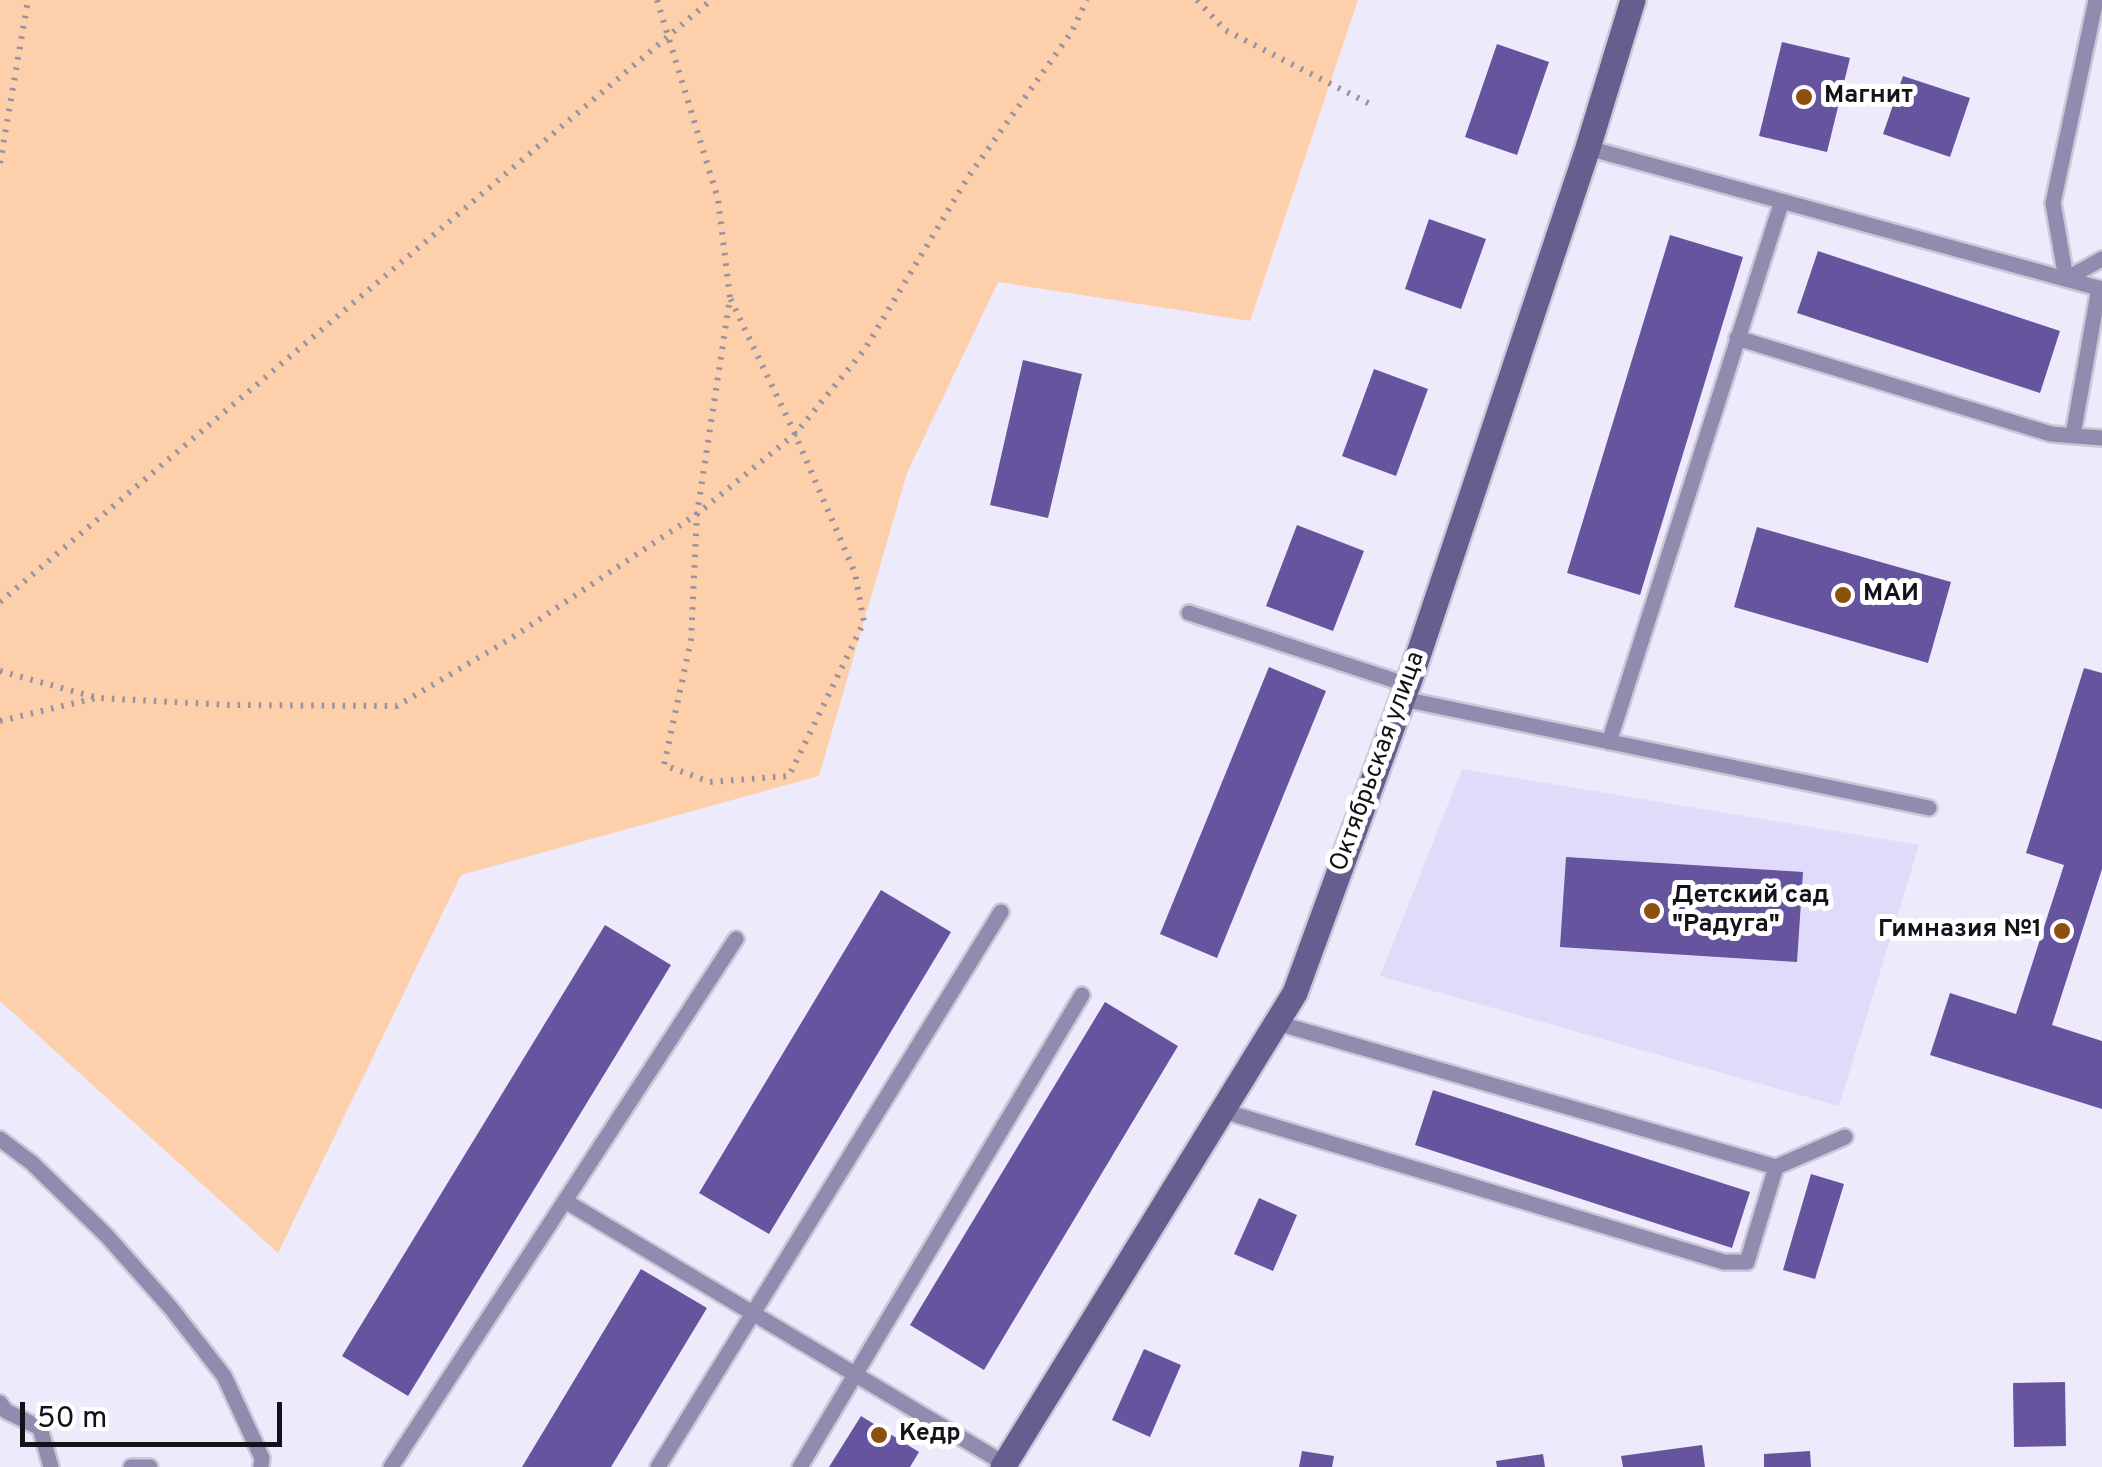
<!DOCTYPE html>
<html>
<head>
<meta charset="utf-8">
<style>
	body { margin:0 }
	#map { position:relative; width:2102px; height:1467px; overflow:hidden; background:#edeafc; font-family:Overpass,sans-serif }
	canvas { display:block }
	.scale { position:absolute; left:20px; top:1402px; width:262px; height:45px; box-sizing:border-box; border:5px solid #131219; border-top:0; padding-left:12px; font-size:30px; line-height:35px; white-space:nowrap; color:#131219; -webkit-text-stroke:8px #fff; paint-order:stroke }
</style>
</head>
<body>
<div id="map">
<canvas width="2102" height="1467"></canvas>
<div class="scale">50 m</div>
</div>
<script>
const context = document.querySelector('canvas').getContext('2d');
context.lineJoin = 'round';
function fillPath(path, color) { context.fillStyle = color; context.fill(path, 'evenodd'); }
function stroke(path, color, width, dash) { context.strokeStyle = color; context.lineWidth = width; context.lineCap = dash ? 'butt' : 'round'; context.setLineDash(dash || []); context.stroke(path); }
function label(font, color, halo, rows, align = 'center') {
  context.font = font + ' Overpass,sans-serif'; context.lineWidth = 10; context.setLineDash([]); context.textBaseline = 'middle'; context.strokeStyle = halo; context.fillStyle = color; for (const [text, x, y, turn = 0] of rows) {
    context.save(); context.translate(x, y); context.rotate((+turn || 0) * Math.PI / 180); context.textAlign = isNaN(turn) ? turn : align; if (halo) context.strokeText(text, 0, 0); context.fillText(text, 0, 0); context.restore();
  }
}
const built = new Path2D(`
	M1462,769l457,76 -80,261 -459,-130z`);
const green = new Path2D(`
	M0,0h1358l-108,321 -252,-39 -91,191 -88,303 -358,99 -183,378 -278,-252z`);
const building = new Path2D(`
	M1782,42l68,16 -23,94 -68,-16z
	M1497,44l52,18 -32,93 -52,-18z
	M1903,76l67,22 -20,59 -67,-23z
	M1429,219l57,20 -25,70 -56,-20z
	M1670,235l73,22 -103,338 -73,-22z
	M1818,251l242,80 -20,62 -243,-80z
	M1023,360l59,14 -34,144 -58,-13z
	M1374,369l54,20 -32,87 -54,-20z
	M1297,525l67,26 -31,80 -67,-25z
	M1757,527l194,55 -23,81 -194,-56z
	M1269,667l57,24 -109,267 -57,-24z
	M2084,668l18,5v196l-50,156 50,16v68l-172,-54 20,-62 66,21 48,-149 -38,-12z
	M1566,857l237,15 -6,90 -237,-15z
	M881,890l70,42 -182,302 -70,-41z
	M605,925l66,40 -263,431 -66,-40z
	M1105,1002l73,44 -194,324 -74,-45z
	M1433,1090l317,102 -18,56 -317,-103z
	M1811,1174l33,10 -29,95 -32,-9z
	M1259,1198l38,17 -24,56 -39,-17z
	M641,1269l66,39 -96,159h-89z
	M1144,1349l37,16 -31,72 -38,-17z
	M2065,1382l1,64 -52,1 -1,-64z
	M861,1416l58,36 -9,15h-81z
	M1702,1445l3,22h-82l-2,-11z
	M1302,1451l32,5 -2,11h-33z
	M1810,1451l1,16h-47v-13z
	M1543,1454l2,13h-48l-1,-6z`);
const path = new Path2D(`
	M657,0l61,199 12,99 -33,216 -6,126 -27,125 46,17 79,-6 75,-154 -9,-49 -60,-139 -65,-136
	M1197,0l28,30 147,75
	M0,163l28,-163
	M0,602l711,-602
	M0,671l98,27 132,7 167,1 113,-67 187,-125 98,-80 70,-85 103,-172 103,-144 16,-33
	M0,721l96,-23`);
const lane = new Path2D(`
	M2096,0l-43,203 13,76 36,-20
	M1588,148l514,141
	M1737,338l314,96 51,4
	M2073,435l26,-147
	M1189,613l219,72
	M1403,699l526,109
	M1609,742l173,-541
	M1277,1023l499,144 69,-30
	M1223,1111l501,151h23l29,-95
	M0,1139l32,24 74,72 64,72 54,69 38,82 -1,9
	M565,1201l440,263
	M0,1403l6,8 34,17 11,39
	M131,1467h19
	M391,1467l345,-528
	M658,1467l343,-555
	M800,1467l282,-472`);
const secondary = new Path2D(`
	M1003,1467l292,-474 118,-322 175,-523 45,-148`);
const markers = [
	[1804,97,10,"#8c500f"],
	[1843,595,10,"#8c500f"],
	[1652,911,10,"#8c500f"],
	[2062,931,10,"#8c500f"],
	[879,1435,10,"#8c500f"]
];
const poiNames = [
	["Магнит",1824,97],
	["МАИ",1863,595],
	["Детский сад",1672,897],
	["\"Радуга\"",1672,926],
	["Гимназия №1",2042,931,"right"],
	["Кедр",899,1435]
];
const streetNames = [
	["Октябрьская улица",1379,762,-70]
];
fillPath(built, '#e0dbf9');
fillPath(green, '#fdcfaa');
fillPath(building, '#67549f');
stroke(lane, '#cac7d8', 20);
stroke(secondary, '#cac7d8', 30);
stroke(path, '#9593a0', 6, [2.5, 8]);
stroke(lane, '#928baf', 15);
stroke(secondary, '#675d8f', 25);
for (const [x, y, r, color] of markers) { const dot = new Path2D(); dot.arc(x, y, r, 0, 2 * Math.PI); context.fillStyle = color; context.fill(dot); stroke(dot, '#fff', 4); }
label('bold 25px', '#131219', '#fff', poiNames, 'left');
label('25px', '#131219', '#fff', streetNames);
</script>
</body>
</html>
